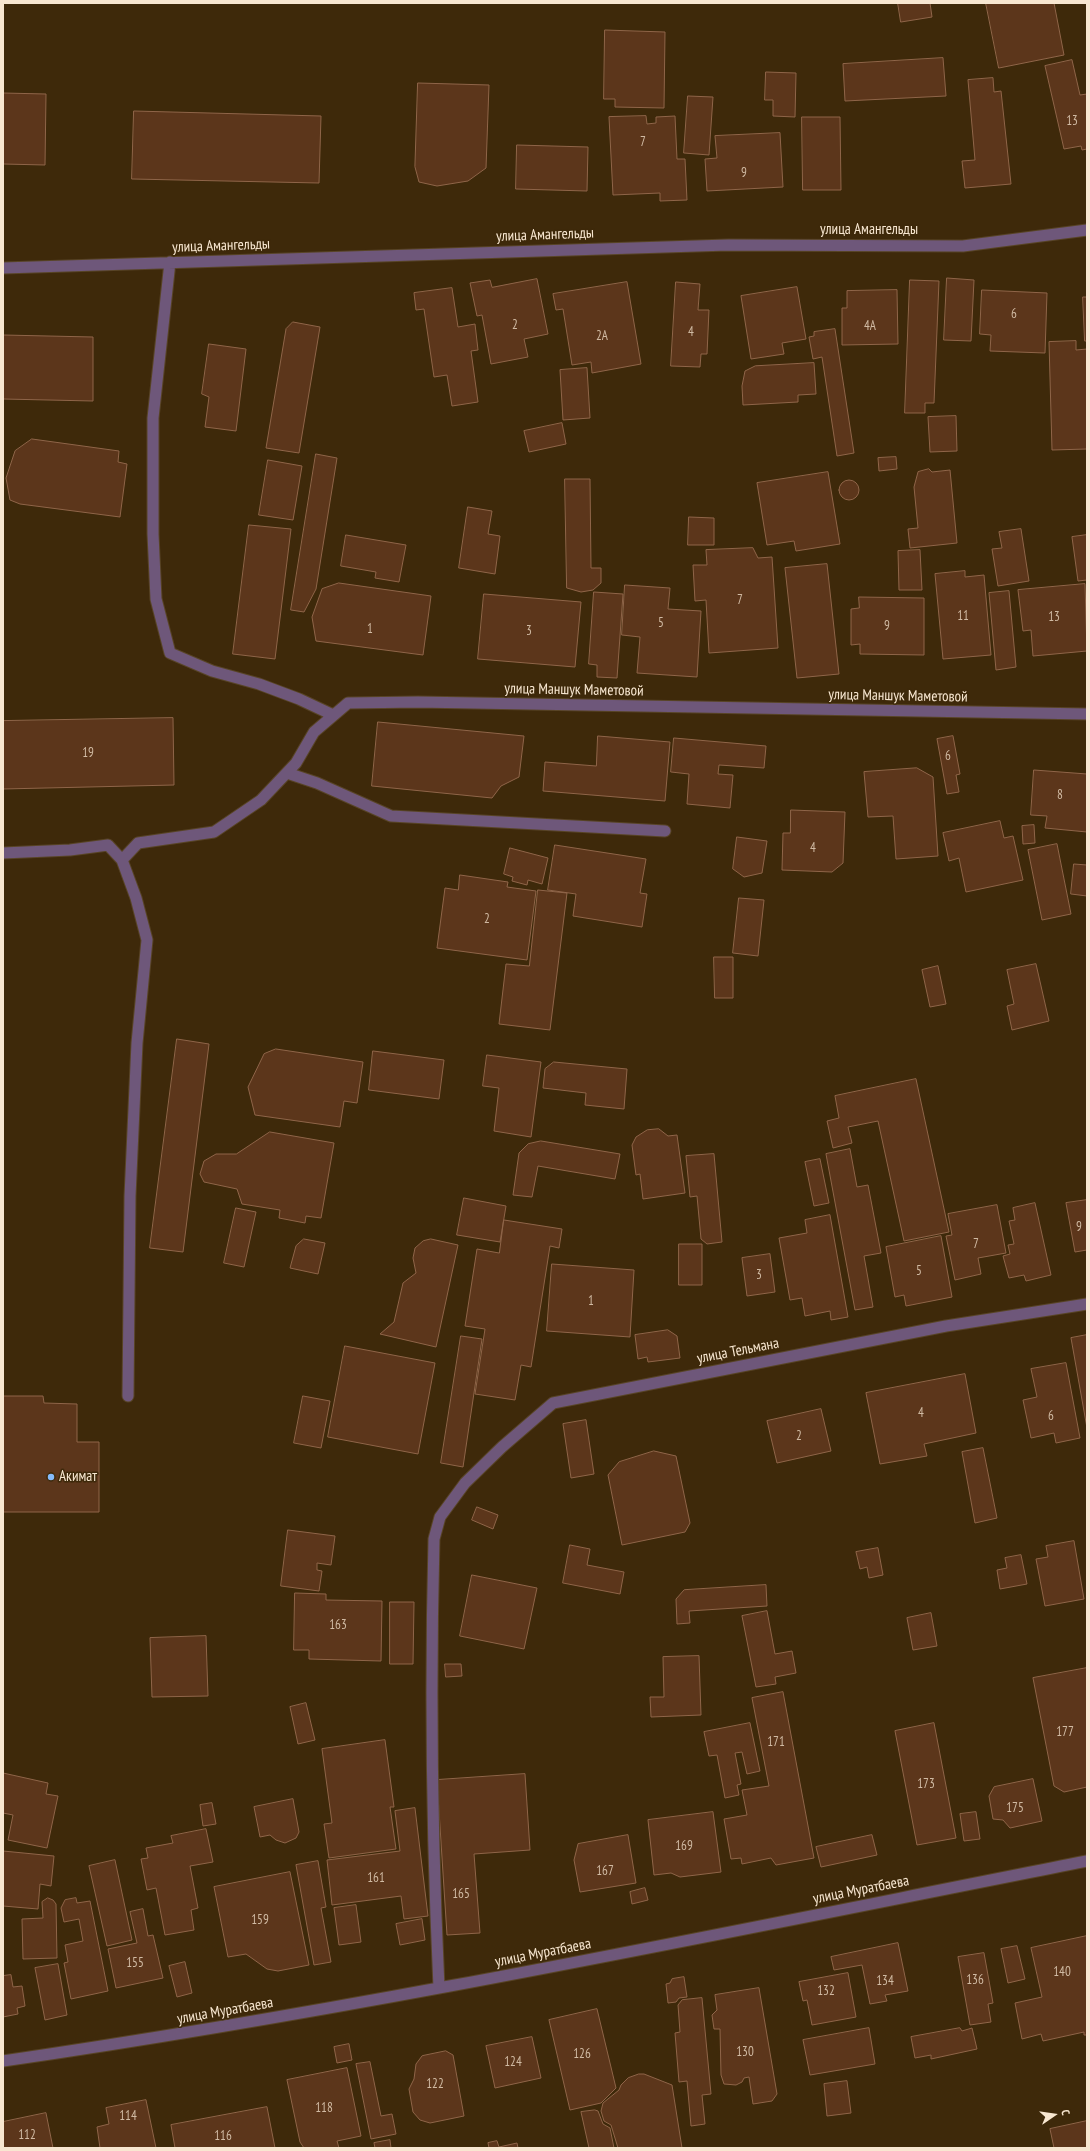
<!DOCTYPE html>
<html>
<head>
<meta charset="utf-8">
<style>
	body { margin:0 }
	#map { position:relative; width:1090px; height:2151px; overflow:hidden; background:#3e290a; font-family:"PT Sans Narrow",sans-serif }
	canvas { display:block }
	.frame { position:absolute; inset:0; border:4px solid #f8e7d1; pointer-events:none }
	.north { position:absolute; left:1034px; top:2095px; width:40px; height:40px; -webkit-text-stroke:3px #3e290a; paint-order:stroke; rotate:77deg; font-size:11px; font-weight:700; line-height:16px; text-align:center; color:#f8e7d1 }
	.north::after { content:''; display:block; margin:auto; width:14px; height:18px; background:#f8e7d1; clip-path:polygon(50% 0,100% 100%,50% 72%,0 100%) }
</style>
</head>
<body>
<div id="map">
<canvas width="1090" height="2151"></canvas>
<div class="frame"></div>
<div class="north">С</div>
</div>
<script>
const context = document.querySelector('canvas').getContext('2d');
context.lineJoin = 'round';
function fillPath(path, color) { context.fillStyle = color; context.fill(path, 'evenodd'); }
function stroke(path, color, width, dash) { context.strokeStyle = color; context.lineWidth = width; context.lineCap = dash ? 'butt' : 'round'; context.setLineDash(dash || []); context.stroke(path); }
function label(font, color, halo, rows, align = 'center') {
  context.font = font + ' "PT Sans Narrow",sans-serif'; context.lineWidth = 3; context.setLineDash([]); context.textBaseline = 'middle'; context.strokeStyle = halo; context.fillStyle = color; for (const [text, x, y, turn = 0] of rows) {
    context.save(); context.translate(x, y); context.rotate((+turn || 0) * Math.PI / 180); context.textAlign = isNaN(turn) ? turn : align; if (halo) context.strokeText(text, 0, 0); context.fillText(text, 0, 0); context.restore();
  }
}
const building = new Path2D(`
	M898,3h32l2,14 -31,5z
	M986,3h68l10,52 -65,13z
	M605,30l60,2 -1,76 -49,-1v-8h-11z
	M943,58l3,38 -101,5 -2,-37z
	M1072,60l8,35 7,-1v55l-5,1 -1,-4 -17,3 -19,-83z
	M766,72l30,1 -1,44 -22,-1v-16h-8z
	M993,78l1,14 7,-1 10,93 -46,4 -3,-27 13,-1 -7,-80z
	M418,83l71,2 -3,83 -18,13 -31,5 -18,-4 -4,-15z
	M3,93l43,1 -1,71 -42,-1z
	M688,96l25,1 -4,58 -25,-2z
	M134,111l187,5 -2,67 -187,-4z
	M646,116l1,8 9,-1v-6l19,-1 2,43h8l2,41 -27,1v-8l-47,2 -4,-78z
	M802,117h38l1,73h-38z
	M780,133l3,54 -76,4 -2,-32 12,-1 -2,-22z
	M517,145l71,2 -1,44 -71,-2z
	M947,278l27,2 -3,61 -27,-1z
	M537,279l11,55 -24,5 4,18 -37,7 -9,-49 -5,1 -7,-33 20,-3 2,7z
	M910,280l29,1 -5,122h-9v10h-20z
	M627,282l14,82 -49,9 -1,-11 -19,3 -9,-56 -7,1 -3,-16z
	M676,282l24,2 -2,26h11l-2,44h-6l-1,13 -29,-1z
	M797,287l9,52 -24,4 2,11 -33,5 -10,-63z
	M452,288l6,39 17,-3 3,26 -7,1 7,51 -26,4 -5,-31 -13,2 -10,-68 -8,1 -2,-17z
	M897,290l1,54 -56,1v-37h5v-17z
	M982,290l65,3 -2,60 -55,-2 1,-16 -11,-1z
	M1083,297h4v44h-2z
	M293,322l27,5 -21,126 -33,-5 20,-119z
	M835,329l19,124 -17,3 -15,-99 -9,2 -4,-22 5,-1v-4z
	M3,335l90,2v64l-90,-2z
	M1076,341v9l11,-1v100l-35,1 -3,-108z
	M209,344l37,5 -10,82 -31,-4 4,-30 -7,-3z
	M814,363l2,31 -18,1v7l-55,3 -1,-19 3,-15 10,-5z
	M587,368l3,50 -27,2 -3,-50z
	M956,416l1,35 -27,1 -2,-35z
	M562,423l4,21 -37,8 -5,-21z
	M32,439l87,12 -1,11 9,2 -7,53 -100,-13 -10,-4 -4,-22 9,-27z
	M316,454l21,4 -21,131 -12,23 -13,-2z
	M896,457l1,12 -18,2 -1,-13z
	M268,460l34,6 -9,54 -34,-5z
	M929,469l3,3 18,-2 7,73 -47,5 -2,-19 10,-1 -4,-41 4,-15z
	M828,472l12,72 -44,7 -2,-10 -27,4 -10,-62z
	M565,479h25l1,89h10v15l-8,7 -12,2 -14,-4z
	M839 490a10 10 0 1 1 20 0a10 10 0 1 1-20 0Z
	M468,507l24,4 -4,23 12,2 -5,38 -36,-6z
	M689,517l25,1v27h-26z
	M249,525l42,4 -16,130 -42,-5z
	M1021,529l8,52 -31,5 -6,-37 10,-1 -3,-16z
	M346,535l60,10 -7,37 -24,-4 1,-6 -35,-6z
	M1087,535v45l-9,1 -6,-44z
	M753,548l5,10 14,-1 6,91 -69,5 -3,-53 -11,1 -2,-36h14l-1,-15z
	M920,550l2,40h-23l-1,-39z
	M827,564l12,110 -42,4 -12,-110z
	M965,571v6l19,-2 7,80 -48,4 -8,-85z
	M339,583l92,13 -8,59 -107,-14 -4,-24 10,-28z
	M1085,584l2,67 -54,5 -2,-26 -8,1 -5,-41z
	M625,585l45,3 -2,21 33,2 -4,66 -60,-4 3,-36 -18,-2z
	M1009,591l7,76 -20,3 -7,-77z
	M594,592l29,2 -6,84 -20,-1v-12l-8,-1z
	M484,594l97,8 -6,65 -97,-8z
	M859,597l65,1v57l-64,-1v-10l-9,1v-36l8,-1z
	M173,718l1,67 -171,4v-68z
	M378,722l146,14 -5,41 -18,9 -9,12 -120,-12z
	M598,736l72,6 -5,59 -122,-10 2,-29 51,4z
	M953,736l7,38 -4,1 3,17 -12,2 -10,-55z
	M674,738l92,8 -2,22 -45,-3 -1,9 15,1 -3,33 -43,-4 2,-30 -18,-2z
	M917,768l16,9 5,79 -42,3 -3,-43 -25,1 -4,-45z
	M1034,770l53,4v58l-42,-4 2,-12 -16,-1z
	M791,810l54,2 -2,51 -11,9 -50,-2 1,-37h7z
	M1000,821l4,17 9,-2 10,44 -57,12 -7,-34 -10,3 -6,-28z
	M1034,825l1,18 -12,1 -1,-18z
	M737,837l30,4 -5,32 -18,4 -11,-8z
	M1057,844l14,70 -29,6 -14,-70z
	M555,845l91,14 -6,34 7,1 -5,33 -69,-11 3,-22 -28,-4z
	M510,848l38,10 -6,26 -14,-4 -1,5 -15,-4 1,-4 -9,-3z
	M1074,864l13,1v31l-16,-2z
	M460,875l48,7 -1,5 29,4 -9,69 -90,-12 8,-60 13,2z
	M538,890l29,3 -17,137 -51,-6 7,-60 23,2z
	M739,898l25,2 -6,56 -25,-3z
	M714,957h19v41h-18z
	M1036,964l13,57 -37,9 -5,-24 7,-2 -7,-34z
	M938,966l8,38 -16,3 -8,-37z
	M177,1039l32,5 -26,208 -33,-4z
	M276,1049l87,13 -6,41 -13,-2 -4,26 -85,-12 -7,-28 16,-33z
	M373,1051l71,9 -5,39 -70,-9z
	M487,1055l54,7 -10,75 -37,-6 5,-43 -16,-2z
	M554,1062l73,7 -3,40 -39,-4 1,-12 -43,-5 2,-19z
	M916,1079l33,153 -45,9 -26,-120 -30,6 4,16 -19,5 -6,-27 12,-3 -4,-22z
	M659,1129l9,7 9,-1 8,58 -42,6 -3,-25 -4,1 -4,-30 4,-8 11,-7z
	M270,1132l64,11 -13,75 -15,-2 -1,7 -26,-5 1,-8 -38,-6 -5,-15 -33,-7 -4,-8 4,-13 12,-7h20z
	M541,1141l79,13 -5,25 -77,-13 -6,31 -19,-2 6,-42 9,-9z
	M850,1149l7,38 11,-2 13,68 -17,3 9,51 -18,3 -29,-156z
	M714,1154l8,88 -15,2 -6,-5 -4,-43 -7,1 -4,-41z
	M820,1159l9,44 -15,3 -9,-44z
	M464,1198l42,8 -6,36 -43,-7z
	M1087,1200v50l-12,2 -9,-49z
	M1035,1203l16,72 -25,6 -2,-6 -15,3 -6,-22 7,-2 -2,-9 6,-1 -5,-23 6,-1 -2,-12z
	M997,1205l9,48 -28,5 3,16 -26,6 -9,-44 6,-1 -4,-21z
	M236,1208l20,4 -12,55 -20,-4z
	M830,1215l18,102 -17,3 -1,-9 -25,5 -3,-18 -12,2 -11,-62 28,-5 -2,-13z
	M504,1220l58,9 -3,19 -9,-2 -19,121 -10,-2 -6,35 -40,-6 10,-65 -20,-3 12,-77 22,4z
	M941,1236l11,61 -46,9 -2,-11 -9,2 -9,-50z
	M304,1239l21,4 -7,31 -28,-6 6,-22z
	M431,1239l27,6 -22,102 -56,-13 14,-12 9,-39 13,-10 -3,-15 2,-10 8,-7z
	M679,1244h23v41h-23z
	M770,1254l5,38 -28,4 -5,-38z
	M552,1264l82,6 -4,67 -83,-6z
	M668,1330l9,6 3,22 -32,4 -1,-5 -9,2 -3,-24z
	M1087,1335v93l-16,-90z
	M461,1336l21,3 -19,128 -22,-4z
	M345,1346l90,17 -17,91 -90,-17z
	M1066,1363l14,75 -24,5 -2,-10 -23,5 -8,-38 14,-3 -6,-28z
	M965,1374l11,59 -52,11 3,12 -47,8 -14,-71z
	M3,1396h40l1,7 33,1v38h22v70h-96z
	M303,1396l27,5 -9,47 -27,-5z
	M821,1409l10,42 -54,12 -10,-42z
	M586,1420l8,54 -23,4 -8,-54z
	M983,1448l14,70 -22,5 -13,-71z
	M654,1451l22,5 14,67 -5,9 -63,13 -14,-70 11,-13z
	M477,1507l21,8 -5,14 -21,-9z
	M288,1530l47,6 -4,29 -14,-2v7l5,1 -3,20 -38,-5z
	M1074,1541l10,58 -39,7 -9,-47 12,-2 -2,-11z
	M570,1545l20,4 -3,16 37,7 -4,22 -57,-11z
	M878,1548l5,27 -14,3 -2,-11 -7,2 -4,-17z
	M1021,1555l6,29 -27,5 -3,-19 10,-2 -2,-10z
	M472,1575l65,13 -13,61 -64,-13z
	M766,1585l1,21 -78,5 1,12 -13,1 -1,-25 8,-9z
	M295,1593l31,1v6l56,1 -1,60 -72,-2v-9h-15z
	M390,1602h24l-1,62h-23z
	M767,1611l8,43 17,-3 4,22 -21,4 1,7 -20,3 -14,-71z
	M931,1613l6,33 -24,4 -6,-32z
	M206,1636l2,60 -56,1 -2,-59z
	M699,1656l2,59 -50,2 -1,-20h14l-1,-40z
	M445,1664h16l1,12 -16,1z
	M1087,1668v119l-23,5 -10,-6 -21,-108z
	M783,1692l31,166 -38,7 -5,-7 -29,6 -1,-6 -10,1 -7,-40 23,-4 -5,-25 27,-4 -17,-88z
	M306,1703l9,37 -17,4 -8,-37z
	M750,1723l10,48 -13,3 -5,-22 -7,1 6,31 -4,1 2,10 -14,3 -8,-43 -8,1 -5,-24z
	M934,1723l22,115 -39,7 -22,-114z
	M385,1740l9,67h-4l6,42 -67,9 -5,-34 8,-1 -10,-74z
	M3,1773l45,10 -2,11 12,2 -11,52 -39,-8 5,-25 -10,-2z
	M525,1774l5,76 -56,4 6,79 -33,2 -10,-155z
	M1033,1779l9,42 -32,7 -7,-8 -10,-1 -4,-23 5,-9z
	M293,1799l6,33 -3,6 -11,5 -9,-3 -6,-5 -10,2 -6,-30z
	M212,1803l4,21 -13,2 -3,-21z
	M415,1808l13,108 -24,3 -3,-23 -69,9 -5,-45 73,-9 -5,-40z
	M713,1812l8,60 -41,5 -9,-4 -17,2 -6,-55z
	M976,1812l4,27 -16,2 -4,-27z
	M206,1829l7,33 -23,4 8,42 -7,2 3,20 -29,5 -9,-47 -9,2 -6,-31 7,-1 -2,-10 27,-5 -2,-7z
	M628,1835l8,48 -56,9 -6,-32 4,-16z
	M872,1835l5,20 -56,12 -5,-20z
	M3,1851l51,5 -3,30 -11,-2 -2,25 -35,-3z
	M115,1860l17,80 -25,6 -18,-80z
	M318,1861l8,46 -5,1 10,54 -17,3 -18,-100z
	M290,1872l19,93 -31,6 -11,-2 -21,-15 -18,3 -14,-70z
	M645,1888l3,12 -16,4 -2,-12z
	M48,1898l5,2 3,4 1,54 -34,1 -1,-40 21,-1 -1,-16z
	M76,1898l1,5 13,-2 18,90 -37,8 -7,-36 4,-1 -3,-17 18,-4 -4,-22 -15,3 -3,-14 4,-8z
	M356,1905l5,37 -22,3 -5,-37z
	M143,1909l5,27 5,-1 10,43 -47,10 -8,-39 29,-6 -7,-31z
	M422,1919l3,21 -25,5 -4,-21z
	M1087,1936v99h-3v-3l-41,9 -2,-7 -19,5 -7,-36 27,-6 -11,-49z
	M898,1943l10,48 -23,4 2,6 -17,3 -8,-39 -28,5 -3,-13z
	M1017,1946l8,33 -17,4 -7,-34z
	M984,1953l9,50 -5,1 3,18 -21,3 -12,-68z
	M185,1962l7,31 -15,4 -8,-31z
	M58,1964l9,51 -22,5 -10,-52z
	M848,1973l8,44 -44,8 -5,-25 -4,1 -4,-19z
	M11,1975l2,12 9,-1 3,20 -8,2 1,6 -15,3v-41z
	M684,1977l3,20 -8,1 -3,4 -8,1 -2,-19 4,-1 2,-4z
	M759,1988l18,106 -5,7 -19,3 -4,-27 -5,1 -2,4 -6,3 -12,-1 -3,-9 -1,-46h-6l-2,-14 5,-5 -2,-15z
	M702,1998l9,96 -9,1 3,29 -14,2 -4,-45 -8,1 -4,-49 5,-1 -2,-27 4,-5z
	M597,2009l19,79 -15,15 -31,7 -21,-90z
	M869,2028l6,36 -65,11 -7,-35z
	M960,2028l2,3 10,-3 5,21 -46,10v-4l-16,3 -4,-21z
	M532,2037l9,41 -46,10 -9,-42z
	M349,2044l3,16 -15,3 -3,-16z
	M446,2051l7,4 11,61 -34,7 -10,-3 -7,-8 -4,-23 5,-10 2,-15 6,-8z
	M370,2062l11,54 11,-2 4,20 -25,5 -15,-75z
	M347,2068l14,68 -24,5 2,7h-35l-4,-6 -13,-62z
	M639,2074h5l28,11 10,63h-64l-7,-23 -7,-4 -3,-10 2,-8 16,-13 2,-5 7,-7z
	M847,2081l4,32 -24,3 -3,-32z
	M146,2100l10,48h-56l-3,-21 12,-3 -3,-16z
	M267,2107l8,41h-100l-4,-23z
	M595,2110l3,1 5,13 7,4 4,20h-25l-8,-36z
	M46,2113l7,35h-50v-26z
	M1087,2121v27h-33l-4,-19z
	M390,2140l1,8h-16l-1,-5z
	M497,2141l2,6 18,-4 1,5h-29l-1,-5z`);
const minor = new Path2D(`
	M170,262l-17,156v116l3,65 14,54 42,18 47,13 40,15 34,16
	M3,268l725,-23 235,1 124,-16
	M287,773l30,10 74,33 274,15
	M3,853l67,-3 38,-5 14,15 14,38 11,42 -10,103 -7,153 -2,200
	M122,860l16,-17 76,-11 47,-32 35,-37 18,-31 34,-29 70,-1 669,12
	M439,1988c-7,-149 -9,-299 -5,-449l6,-22 25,-34 37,-36 51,-44 393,-77 141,-22
	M3,2061c364,-53 724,-129 1084,-200`);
const markers = [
	[51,1477,4,"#86bbfb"]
];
const numberNames = [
	["13",1072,121],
	["7",643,142],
	["9",744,173],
	["6",1014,314],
	["2",515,325],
	["4А",870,326],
	["4",691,332],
	["2А",602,336],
	["7",740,600],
	["11",963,616],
	["13",1054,617],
	["5",661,623],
	["9",887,626],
	["1",370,629],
	["3",529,631],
	["19",88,753],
	["6",948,756],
	["8",1060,795],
	["4",813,848],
	["2",487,919],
	["9",1079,1227],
	["7",976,1244],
	["5",919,1271],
	["3",759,1275],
	["1",591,1301],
	["4",921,1413],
	["6",1051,1416],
	["2",799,1436],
	["163",338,1625],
	["177",1065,1732],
	["171",776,1742],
	["173",926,1784],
	["175",1015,1808],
	["169",684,1846],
	["167",605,1871],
	["161",376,1878],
	["165",461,1894],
	["159",260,1920],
	["155",135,1963],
	["140",1062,1972],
	["136",975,1980],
	["134",885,1981],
	["132",826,1991],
	["130",745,2052],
	["126",582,2054],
	["124",513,2062],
	["122",435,2084],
	["118",324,2108],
	["114",128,2116],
	["112",27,2135],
	["116",223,2136]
];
const streetNames = [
	["улица Амангельды",869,230],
	["улица Амангельды",545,235,-2],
	["улица Амангельды",221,246,-2],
	["улица Маншук Маметовой",574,690,1],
	["улица Маншук Маметовой",898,696,1],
	["улица Тельмана",738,1351,-11],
	["улица Муратбаева",861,1890,-11],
	["улица Муратбаева",543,1953,-11],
	["улица Муратбаева",225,2011,-10]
];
const poiNames = [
	["Акимат",59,1477]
];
fillPath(building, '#5c361b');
stroke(building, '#8f6549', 1);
stroke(minor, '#584426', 13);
stroke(minor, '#6e577a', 11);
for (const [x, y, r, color] of markers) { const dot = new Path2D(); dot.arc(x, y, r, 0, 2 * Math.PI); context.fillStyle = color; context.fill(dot); stroke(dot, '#3e290a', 1.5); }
label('13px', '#d1bba4', null, numberNames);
label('15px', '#f8e7d1', '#3e290a', streetNames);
label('15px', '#f8e7d1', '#3e290a', poiNames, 'left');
</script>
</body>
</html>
